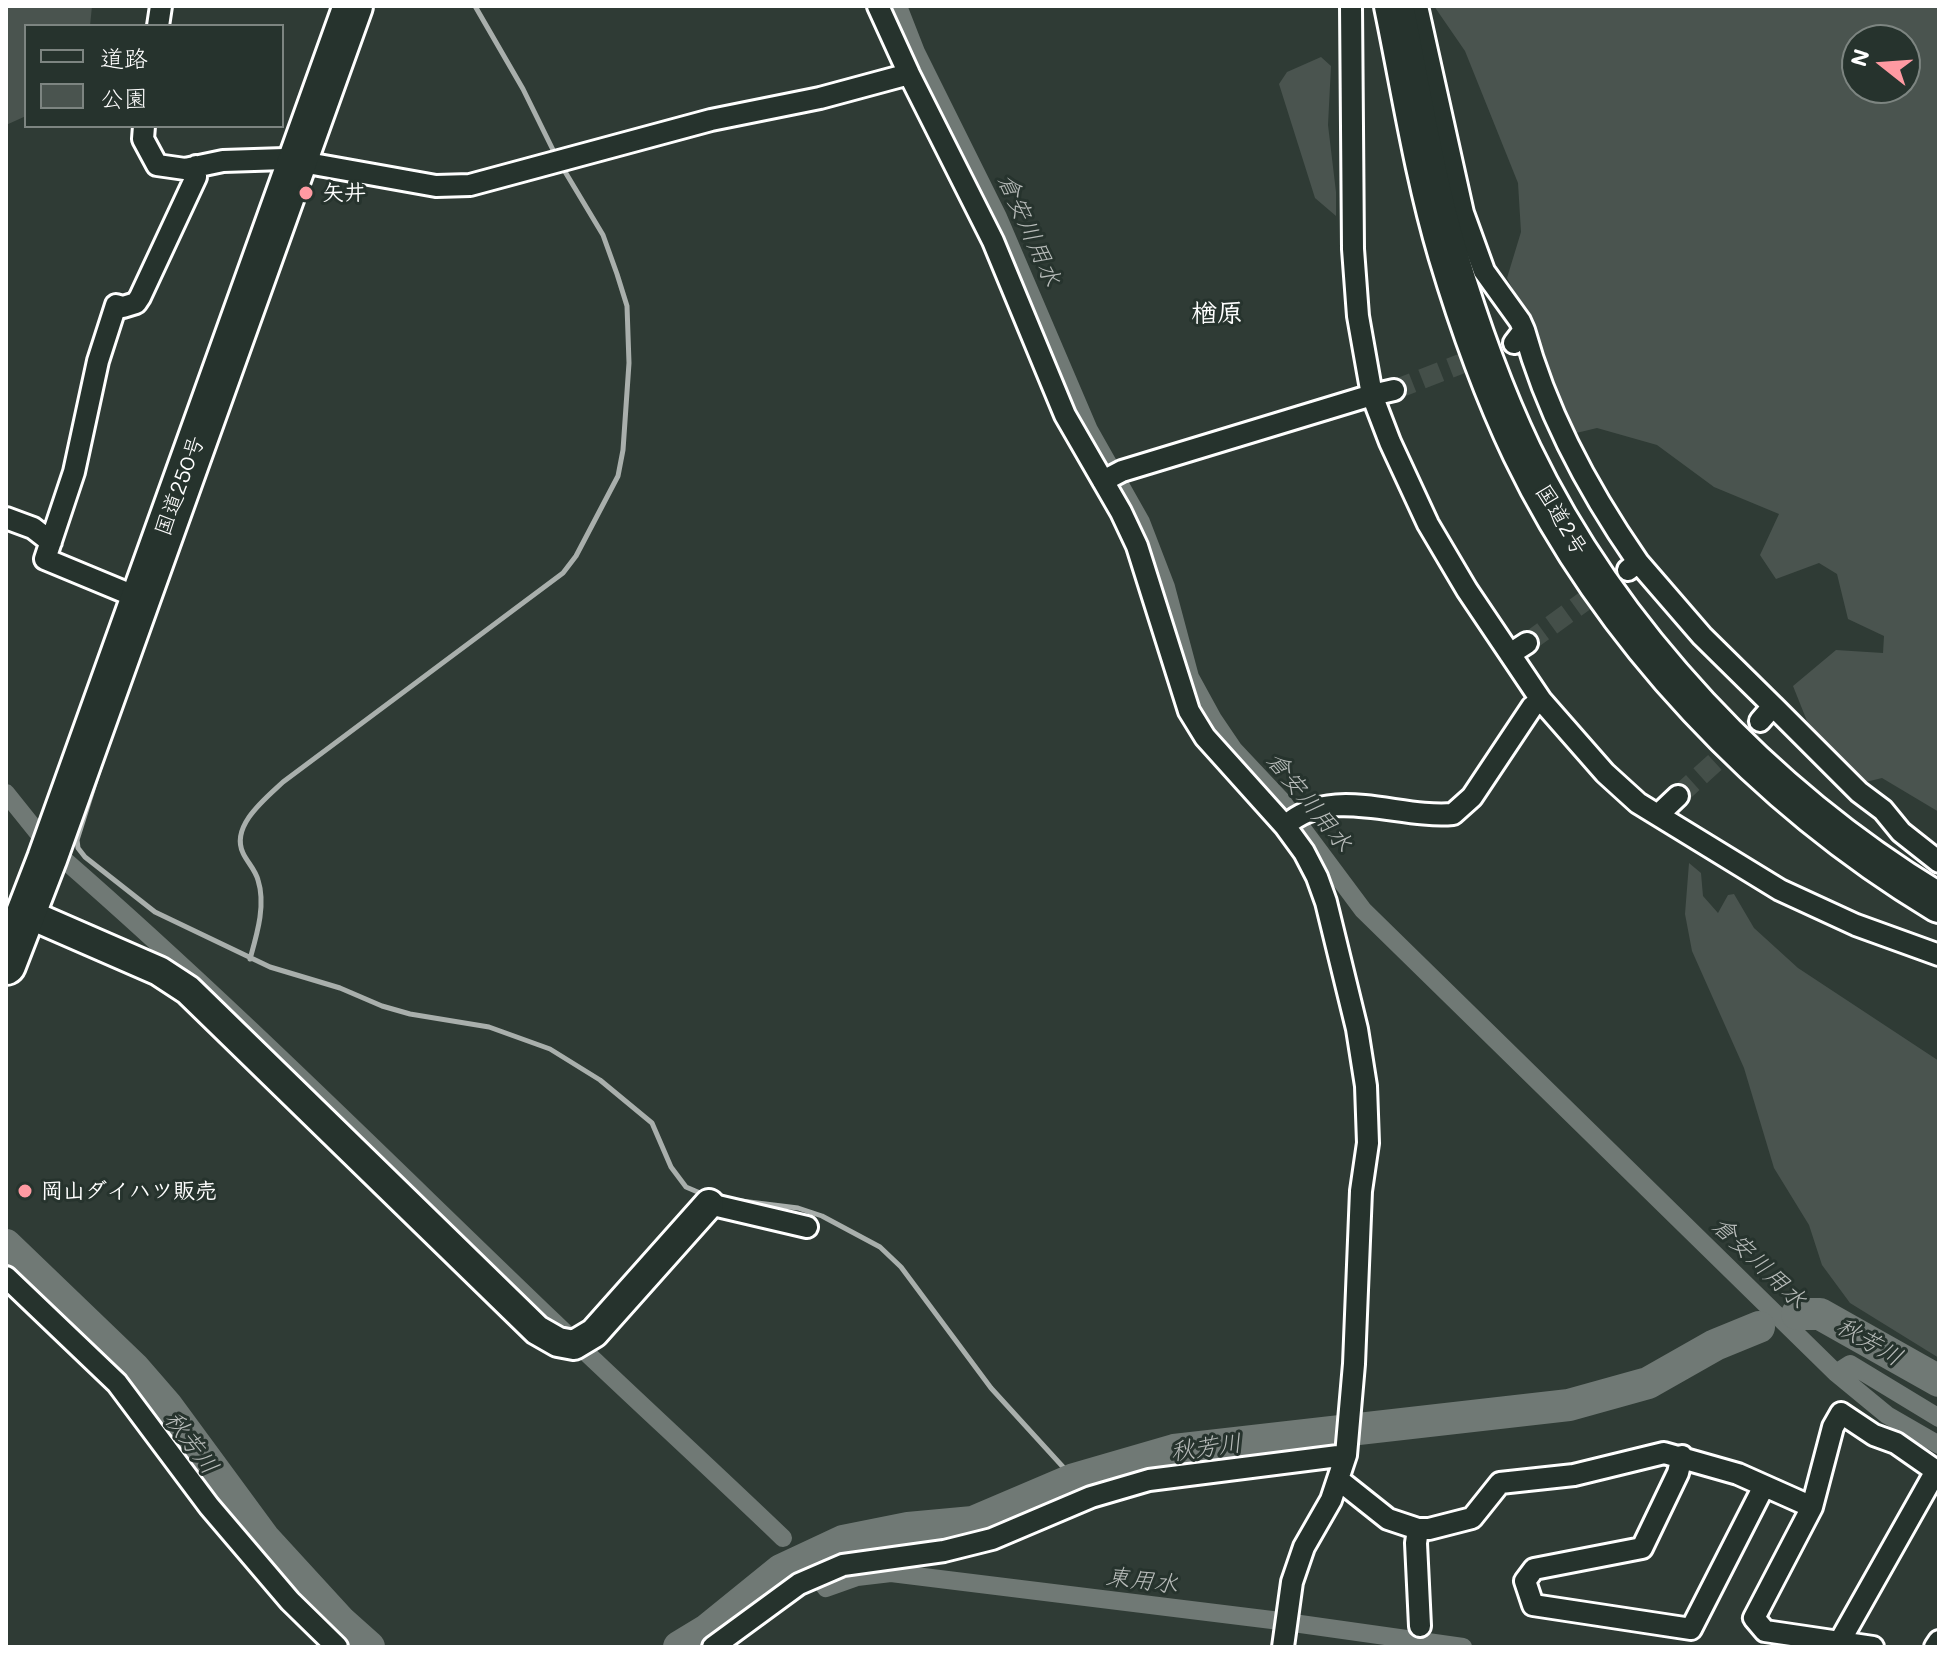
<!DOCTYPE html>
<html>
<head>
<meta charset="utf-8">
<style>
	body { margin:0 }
	#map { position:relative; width:1945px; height:1653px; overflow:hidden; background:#2f3b35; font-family:Mali,"Klee One",sans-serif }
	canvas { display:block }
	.frame { position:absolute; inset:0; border:8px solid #fff; pointer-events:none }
	.legend { position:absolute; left:24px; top:24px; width:260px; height:104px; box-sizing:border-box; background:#26332d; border:2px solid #7d8581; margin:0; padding:10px 14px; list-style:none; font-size:24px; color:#fff }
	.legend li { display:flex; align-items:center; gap:16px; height:40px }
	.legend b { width:40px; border:2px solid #7d8581 }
	.north { position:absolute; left:1841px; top:24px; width:80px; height:80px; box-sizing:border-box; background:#26332d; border:2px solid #7d8581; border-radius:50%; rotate:287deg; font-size:22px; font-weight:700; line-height:32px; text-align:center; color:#fff }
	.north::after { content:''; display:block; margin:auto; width:28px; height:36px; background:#ff9aa2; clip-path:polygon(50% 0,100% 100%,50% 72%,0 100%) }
</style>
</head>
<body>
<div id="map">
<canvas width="1945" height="1653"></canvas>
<div class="frame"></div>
<ul class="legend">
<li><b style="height:10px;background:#26332d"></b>道路</li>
<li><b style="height:22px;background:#4a544f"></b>公園</li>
</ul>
<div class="north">N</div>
</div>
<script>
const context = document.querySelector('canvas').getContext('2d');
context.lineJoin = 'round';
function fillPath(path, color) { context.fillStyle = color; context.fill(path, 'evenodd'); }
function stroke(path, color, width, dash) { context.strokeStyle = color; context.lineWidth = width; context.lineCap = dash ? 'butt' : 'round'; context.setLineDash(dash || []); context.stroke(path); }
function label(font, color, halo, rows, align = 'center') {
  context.font = font + ' Mali,"Klee One",sans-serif'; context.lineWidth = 6; context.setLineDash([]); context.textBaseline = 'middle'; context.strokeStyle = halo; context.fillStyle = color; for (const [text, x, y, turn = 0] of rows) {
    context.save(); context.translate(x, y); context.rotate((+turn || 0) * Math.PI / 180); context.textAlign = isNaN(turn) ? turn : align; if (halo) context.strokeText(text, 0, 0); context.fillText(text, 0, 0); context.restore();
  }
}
const green = new Path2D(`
	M6,6h86l-2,20h-64v90l-20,9z
	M1434,6h505v806l-57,-34 -20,5 -55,-62 -14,-35 43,-36 47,3 1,-17 -36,-17 -11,-45 -18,-11 -43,16 -16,-24 19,-41 -65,-27 -57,-42 -60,-17 -29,7 -33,-103 -28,-54 14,-46 -3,-49 -53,-132zM1857,40h48v48h-48z
	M1321,57l10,9 -3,59 8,67v24l-21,-18 -36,-114 8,-12z
	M1689,863l12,10 2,23 15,17 10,-18 6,-1 20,34 44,40 141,93v297l-89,-55 -28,-38 -13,-40 -35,-57 -30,-100 -52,-117 -7,-37z`);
const stream = new Path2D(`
	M475,6l48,83 33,67
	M102,761l-25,79 1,8 7,9 70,55 115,55 70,21 42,18 28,8 79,13 61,22 50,31 52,43 19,44 15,20 21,9
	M250,959c7,-25 16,-54 8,-79 -3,-11 -11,-18 -15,-27 -13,-27 23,-55 40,-71l280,-209 13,-17 42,-80 5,-26 6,-87 -2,-57 -10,-32 -14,-39 -42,-70
	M733,1200l65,8 24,8 58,31 21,20 90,121 83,91`);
const canal = new Path2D(`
	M898,6l18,46 82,165 91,213 52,92 25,65 24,90 23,42 21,31 47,50 82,110 473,463 51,42 52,30
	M6,793l32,40
	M61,857c171,149 330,309 493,465 76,73 154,144 229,216
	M1836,1373l14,-9 89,54
	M820,1580l6,8 31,-11 34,-4 381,47 191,27`);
const river = new Path2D(`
	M6,1245l128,123 33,38 97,132 77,84 28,25
	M1797,1314h23l119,67
	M679,1647l28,-17 74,-60 62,-29 65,-13 65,-6 101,-43 100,-29 395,-45 79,-22 67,-38 44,-18`);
const streetTunnel = new Path2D(`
	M1394,390l120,-47
	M1527,643l81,-59
	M1678,796l82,-75`);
const street = new Path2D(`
	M878,6l31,68 84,167 72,174 56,97 16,34 52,165 16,26 80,89 19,26 13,25 9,25 31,127 9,57 2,57 -7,48 -7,173 -8,91 -15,45 -27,47 -12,35 -9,65
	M1351,6l2,243 5,67 14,79 18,47 38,82 39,66 74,110 64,73 33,30 142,87 76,35 83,30
	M1417,6l46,207 21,58 36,50 4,9
	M158,26l3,-20
	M144,126l-1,13 14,26 28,4 38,-8 62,-2 151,27 34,-1 241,-65 109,-22 89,-24
	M1514,343l10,-13c23,84 64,160 114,232
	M1103,481l19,-10 250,-76 22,-5
	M6,518l27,10 18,14
	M1628,570l10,-8 64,74 71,70 -13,15
	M139,598l-94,-39 29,-87 24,-111 18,-56 7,2 13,-4 4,-6 56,-120v-11
	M1510,654l17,-11
	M1773,706l86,86 24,18 18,22 38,30
	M1659,814l19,-18
	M1285,826c46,-42 113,-7 168,-12l19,-17 60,-90 9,-7
	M709,1204l98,23
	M6,1277l111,106 92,123 81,95 47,46
	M1682,1456l-4,17 -36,75 -108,21 -9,12 8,24 158,24 73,-143
	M1339,1480l49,39 30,10h11l43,-11 28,-35 74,-8 90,-22 74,21 74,33
	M1418,1529l-2,14 4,83
	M1840,1641l96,-170
	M713,1647l86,-63 44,-19 101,-14 48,-12 99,-42 58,-17 197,-25
	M1873,1647l-108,-16 -11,-13 58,-111 21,-80 8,-14 33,22 22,8 43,30
	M1935,1647l4,-6`);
const secondary = new Path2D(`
	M26,913l133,58 29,19 349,340 21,12 16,3 20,-12 115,-129`);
const highway = new Path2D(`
	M1394,6c17,82 30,167 54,248 20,67 44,135 74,198 88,183 244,347 417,451
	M6,965l41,-106 306,-853`);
const markers = [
	[306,193,8,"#ff9aa2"],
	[25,1191,8,"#ff9aa2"]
];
const poiNames = [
	["矢井",322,193],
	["岡山ダイハツ販売",41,1191]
];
const streetNames = [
	["国道250号",180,486,-70],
	["国道2号",1561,520,59]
];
const waterNames = [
	["倉安川用水",1029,230,66],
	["倉安川用水",1309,802,51],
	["倉安川用水",1759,1263,44],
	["秋芳川",1869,1342,30],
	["秋芳川",191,1443,53],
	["秋芳川",1206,1448,-8],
	["東用水",1142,1581,7]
];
const quarterNames = [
	["楢原",1217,314]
];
fillPath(green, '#4a544f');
stroke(stream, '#a9afac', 5);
stroke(canal, '#707975', 18);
stroke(river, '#707975', 32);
stroke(streetTunnel, '#444f49', 20, [20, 10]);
stroke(street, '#fff', 26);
stroke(secondary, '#fff', 34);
stroke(highway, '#fff', 44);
stroke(street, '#26332d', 20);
stroke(secondary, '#26332d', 28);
stroke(highway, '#26332d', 38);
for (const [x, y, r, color] of markers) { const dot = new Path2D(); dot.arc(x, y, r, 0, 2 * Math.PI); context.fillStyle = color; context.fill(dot); stroke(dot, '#26332d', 3); }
label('bold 22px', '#fff', '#26332d', poiNames, 'left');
label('22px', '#fff', '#26332d', streetNames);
label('italic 24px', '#b8bcba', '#26332d', waterNames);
label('bold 26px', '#fff', '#26332d', quarterNames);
</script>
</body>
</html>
